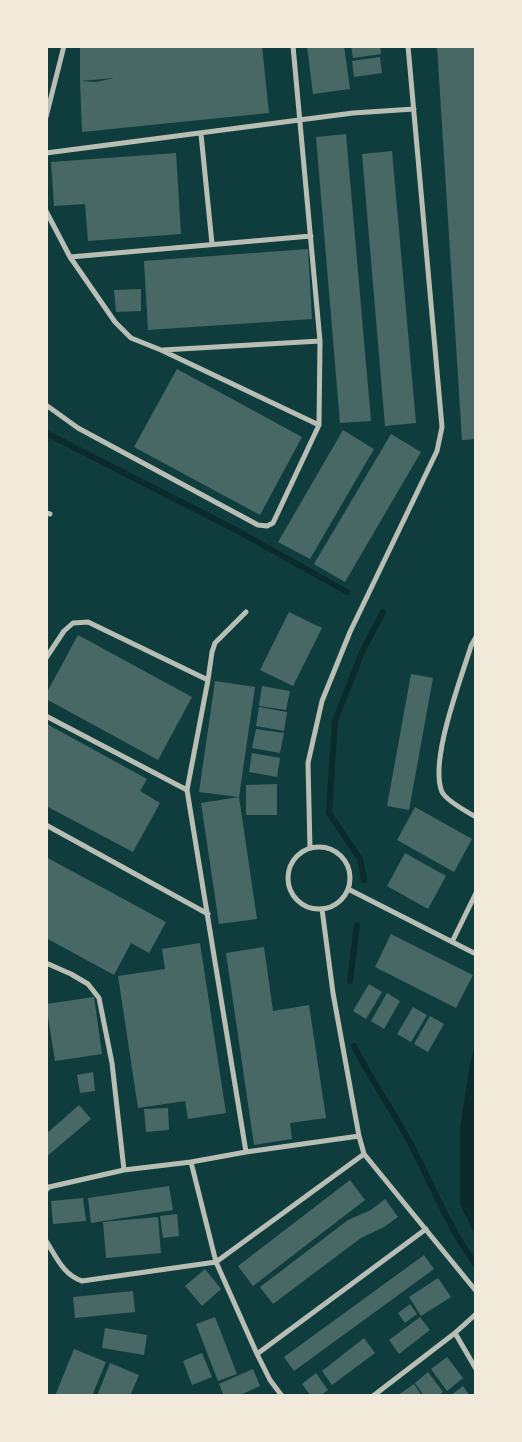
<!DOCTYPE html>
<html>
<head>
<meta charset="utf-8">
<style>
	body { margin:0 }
	#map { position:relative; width:522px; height:1442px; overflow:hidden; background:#0f3d3e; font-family:Jost,sans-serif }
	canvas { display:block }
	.frame { position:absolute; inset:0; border:48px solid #f1e9da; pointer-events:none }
</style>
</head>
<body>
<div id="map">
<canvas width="522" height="1442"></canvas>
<div class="frame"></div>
</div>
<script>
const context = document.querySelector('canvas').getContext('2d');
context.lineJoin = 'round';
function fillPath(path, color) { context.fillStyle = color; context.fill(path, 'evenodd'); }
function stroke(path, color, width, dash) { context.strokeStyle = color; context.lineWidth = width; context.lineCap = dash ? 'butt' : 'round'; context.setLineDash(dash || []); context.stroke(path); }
const water = new Path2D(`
	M476,1041v197l-16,-34v-76l10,-64z`);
const stream = new Path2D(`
	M46,433l192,98 109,61
	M364,880l-4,-21 -31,-46 6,-92 27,-69 21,-40
	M350,981l7,-56
	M354,1046c16,32 37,62 54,93 23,42 39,87 68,126`);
const building = new Path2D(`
	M80,46h182l7,67 -187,19 -2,-51 16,1 18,-4 -34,3z
	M307,46h37l6,43 -37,5z
	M351,46h29l1,8 -28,4z
	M437,46h39v393l-14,1z
	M380,57l2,16 -28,4 -2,-16z
	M346,134l25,287 -31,2 -24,-286z
	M392,151l24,272 -31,3 -23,-272z
	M176,153l5,81 -93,7 -3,-37 -31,2 -3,-44z
	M308,249l4,70 -164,11 -4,-69z
	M141,289v22l-25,1 -2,-22z
	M177,369l125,68 -42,78 -126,-68z
	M343,430l31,19 -64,110 -32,-17z
	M391,434l30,18 -76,130 -31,-18z
	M289,612l33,16 -29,58 -33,-16z
	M78,635l114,62 -34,63 -112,-61v-5z
	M411,674l22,4 -24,132 -22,-4z
	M215,681l40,6 -16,110 -40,-5z
	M262,686l28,5 -4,19 -27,-4z
	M259,707l28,5 -3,19 -28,-5z
	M47,724l100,55 -7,12 20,12 -27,49 -87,-46z
	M256,729l28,4 -4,20 -28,-5z
	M252,753l28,5 -3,19 -28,-5z
	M277,784v31h-31v-30z
	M239,797l18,122 -38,5 -18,-121z
	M415,807l57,32 -18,33 -57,-32z
	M405,853l41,23 -18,33 -41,-23z
	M46,857l120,65 -17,31 -18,-10 -17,32 -68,-37z
	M391,934l82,41 -17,33 -81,-41z
	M200,943l26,170 -38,6 -3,-18 -47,7 -20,-132 47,-7 -3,-20z
	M264,947l9,64 36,-6 17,113 -36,5 2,16 -38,6 -28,-192z
	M369,984l13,8 -16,27 -13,-8z
	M387,993l13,8 -16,28 -13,-8z
	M94,997l8,57 -47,7 -9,-57z
	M413,1007l14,8 -16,27 -14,-8z
	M430,1016l14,8 -16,28 -14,-8z
	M93,1072l2,19 -15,2 -3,-18z
	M79,1105l12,14 -45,38v-23z
	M168,1108l1,22 -23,2 -2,-23z
	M350,1180l15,20 -112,86 -15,-20z
	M169,1186l4,24 -82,13 -3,-25z
	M83,1198l3,23 -33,3 -2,-23z
	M385,1199l13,18 -14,10 -23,11 -88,66 -13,-17 88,-67 23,-10z
	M177,1214l2,22 -16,2 -3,-22z
	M158,1217l3,36 -55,5 -3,-36z
	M424,1255l10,14 -140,102 -10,-14z
	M205,1269l16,20 -19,17 -17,-20z
	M438,1278l13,19 -30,19 -12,-19z
	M133,1291l2,21 -60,6 -2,-21z
	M410,1304l7,10 -12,9 -7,-10z
	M215,1317l22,57 -19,7 -22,-57z
	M420,1317l10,13 -31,24 -10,-14z
	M105,1328l42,7 -3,20 -42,-7z
	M364,1338l11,15 -43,32 -10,-14z
	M74,1349l32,13 -14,34h-37z
	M202,1353l10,24 -20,8 -9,-24z
	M447,1357l16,21 -16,13 -16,-22z
	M110,1363l29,12 -9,21h-33z
	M253,1369l7,17 -22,10h-14l-5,-12z
	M428,1372l15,20 -5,4h-14l-9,-13z
	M316,1373l12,17 -8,6h-9l-9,-12z
	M414,1384l8,12h-25l4,-3z
	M463,1386l7,10h-20z`);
const minor = new Path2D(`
	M46,117l18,-71
	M201,134l11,110
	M46,153l307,-40 61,-4
	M46,211l24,46 45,65 16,16 30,12 158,75
	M70,257l241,-21
	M163,350l157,-9
	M46,405l32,23 180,97 9,1 6,-3 46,-98 1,-84 -27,-295
	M46,513l4,1
	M246,612l-31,31 -3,9 -4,28 -21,110 59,362
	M476,637l-5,9c-10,33 -42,115 -29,146 4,8 25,20 34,25
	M46,658l18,-27 9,-8 15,-1 120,58
	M46,716l141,74
	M46,825l162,89
	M288 878a31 31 0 1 1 62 0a31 31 0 1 1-62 0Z
	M310,848l-2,-85 14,-62 28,-69 87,-181 5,-24 -34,-381
	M348,889l128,65
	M322,909l11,84 26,143 5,18 112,137
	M452,942l24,-49
	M46,963l25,11 17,10 11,14 13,65 12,107
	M191,1162l25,100 41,92 13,26 12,16
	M46,1190l3,-3 75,-17 67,-8 55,-10 113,-16
	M46,1241c10,15 17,34 36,40l134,-19 148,-108
	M455,1333l21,36
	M257,1354l169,-125
	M373,1396l82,-63 21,-19`);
fillPath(water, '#0a2a2b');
stroke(stream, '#0a2a2b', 6);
fillPath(building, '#486865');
stroke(minor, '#b8beb3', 5);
</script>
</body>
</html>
